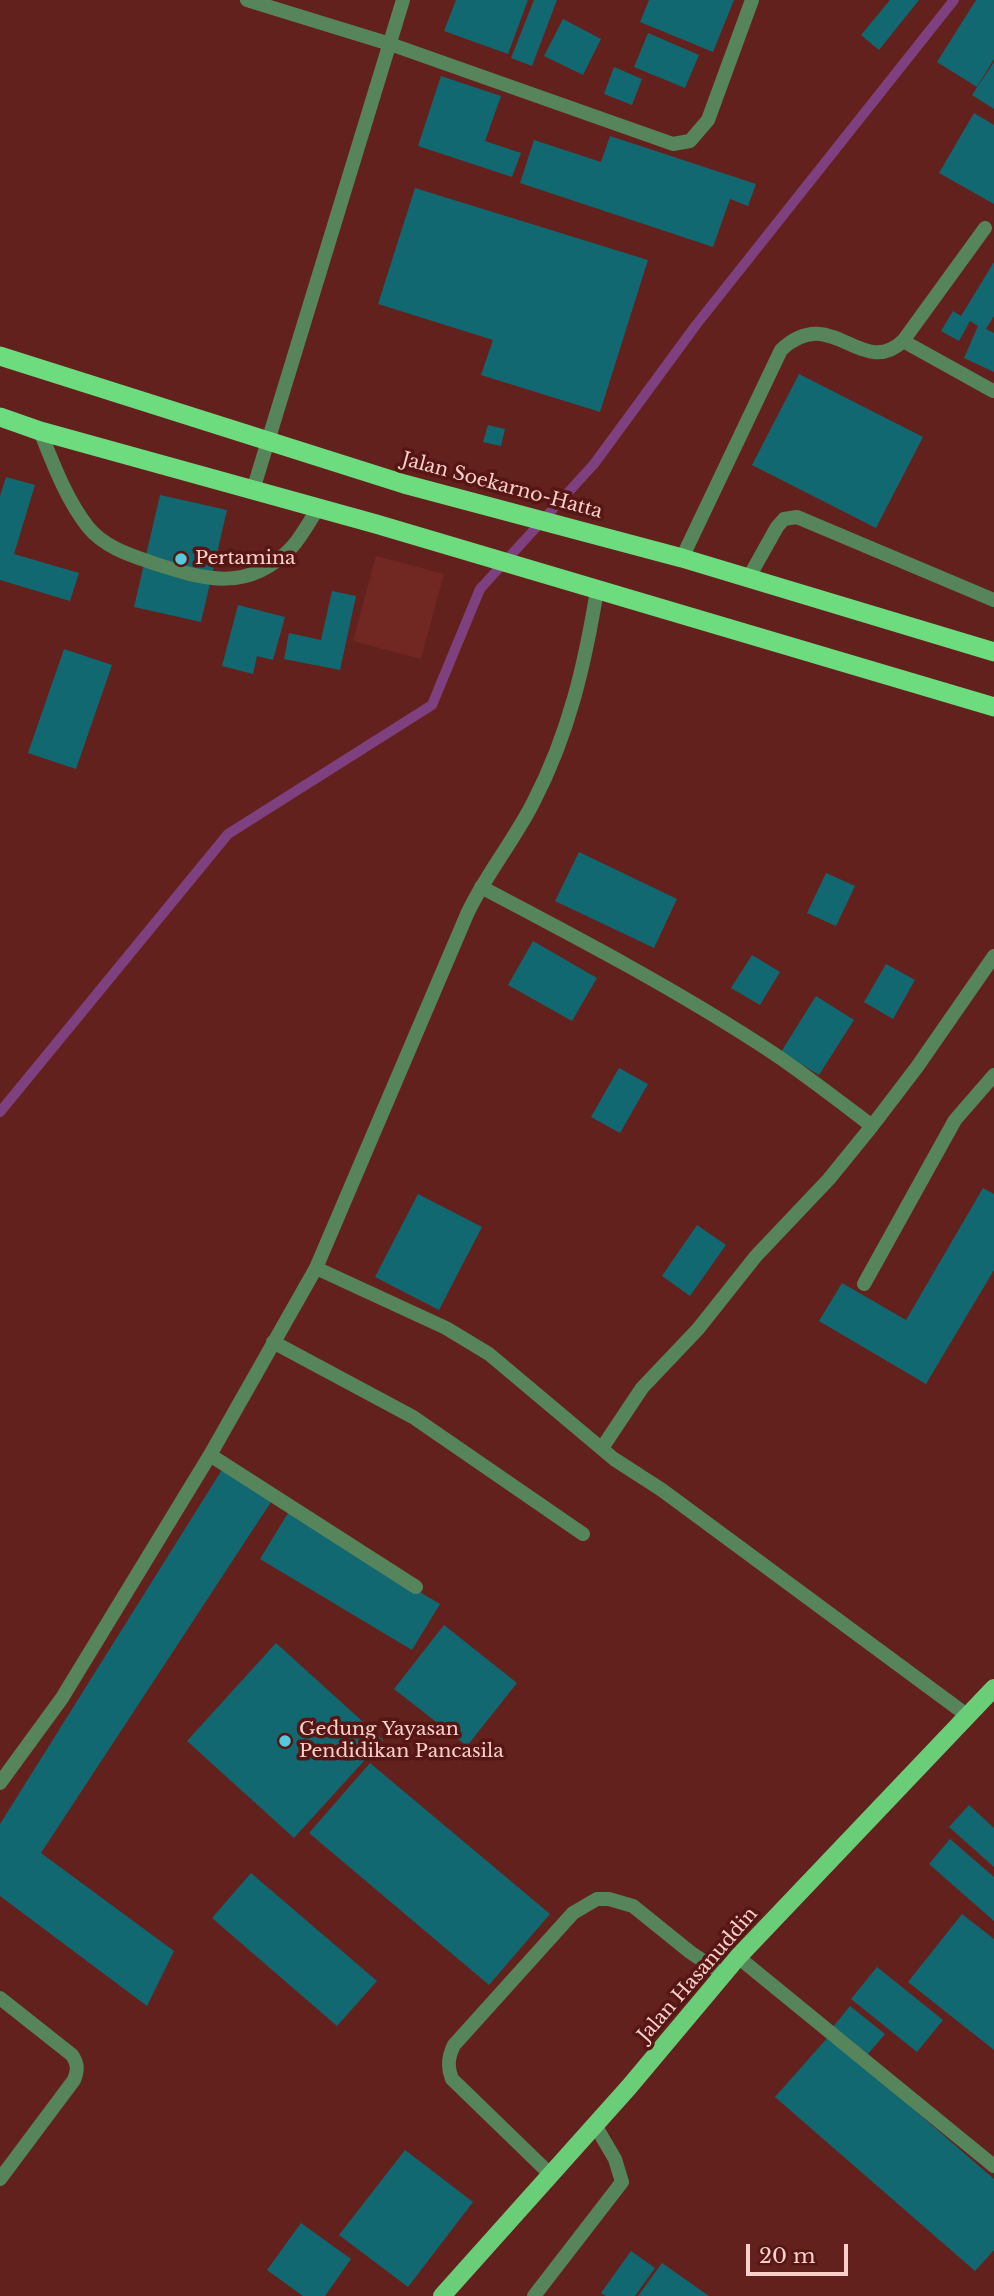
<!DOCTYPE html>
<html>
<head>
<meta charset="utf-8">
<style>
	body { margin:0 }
	#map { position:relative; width:994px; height:2296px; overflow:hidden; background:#62211d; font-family:"Libre Baskerville",serif }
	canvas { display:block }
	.scale { position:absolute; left:746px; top:2244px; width:102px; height:32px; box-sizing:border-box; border:4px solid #f8cfc9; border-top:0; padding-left:9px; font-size:21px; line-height:24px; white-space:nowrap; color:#f8cfc9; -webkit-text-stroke:5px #561613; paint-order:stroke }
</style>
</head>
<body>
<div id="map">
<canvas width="994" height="2296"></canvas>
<div class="scale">20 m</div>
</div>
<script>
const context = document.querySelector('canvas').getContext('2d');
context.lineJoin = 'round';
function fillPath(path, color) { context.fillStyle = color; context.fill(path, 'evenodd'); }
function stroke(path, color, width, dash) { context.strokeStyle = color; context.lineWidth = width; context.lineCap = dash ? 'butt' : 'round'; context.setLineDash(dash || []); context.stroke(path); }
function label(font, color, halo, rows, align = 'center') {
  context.font = font + ' "Libre Baskerville",serif'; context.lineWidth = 7; context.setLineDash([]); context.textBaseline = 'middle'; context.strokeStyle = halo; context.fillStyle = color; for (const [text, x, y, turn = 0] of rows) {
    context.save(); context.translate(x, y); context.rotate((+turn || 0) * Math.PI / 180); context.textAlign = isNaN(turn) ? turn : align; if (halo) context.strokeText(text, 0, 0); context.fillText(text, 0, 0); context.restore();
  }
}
const built = new Path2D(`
	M376,556l68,18 -23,85 -68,-18z`);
const stream = new Path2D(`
	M0,1112l228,-278 204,-129 48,-116 114,-125 102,-139 258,-325`);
const building = new Path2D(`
	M456,0h72l-20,54 -64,-23z
	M534,0h23l-25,66 -21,-8z
	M649,0h85l-21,52 -73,-30z
	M890,0h29l-40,50 -18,-15z
	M976,0h18v59l-17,28 -40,-25z
	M563,19l38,20 -18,36 -39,-19z
	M648,33l51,22 -14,33 -51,-21z
	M994,62v47l-22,-14z
	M614,67l28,12 -10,26 -28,-11z
	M441,76l60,20 -16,45 36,12 -9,24 -94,-31z
	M974,113l20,12v79l-55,-31z
	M610,136l146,48 -8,22 -18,-7 -17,48 -193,-64 14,-43 67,22z
	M415,188l233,72 -48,152 -119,-37 12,-35 -115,-36z
	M994,262v54l-8,13 8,4v39l-30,-14 14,-32 -8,-5 -11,20 -18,-10 12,-20 8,5z
	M799,374l124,63 -47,91 -124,-63z
	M488,425l17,4 -4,17 -18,-4z
	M6,477l29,8 -21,69 65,19 -9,28 -70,-21v-84z
	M160,495l67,15 -26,112 -67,-15z
	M332,591l24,5 -16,74 -56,-11 5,-26 32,7z
	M238,605l47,12 -12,43 -16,-4 -4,18 -31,-8z
	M64,649l48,16 -36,104 -48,-16z
	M579,852l98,47 -23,49 -99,-47z
	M826,873l29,13 -19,40 -29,-13z
	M533,941l64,37 -25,43 -64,-36z
	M752,955l28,17 -20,33 -29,-17z
	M886,964l29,16 -22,39 -29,-17z
	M816,996l38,24 -35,55 -38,-23z
	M619,1068l29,16 -28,49 -29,-16z
	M983,1188l11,6v76l-68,114 -107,-63 23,-38 64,37z
	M418,1194l64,33 -43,83 -64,-33z
	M697,1225l29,20 -36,51 -28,-20z
	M225,1465l48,34 -232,354 133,98 -27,55 -147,-110v-72z
	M288,1513l152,91 -28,46 -152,-91z
	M444,1625l73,58 -50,63 -73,-57z
	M276,1643l107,97 -89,98 -107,-97z
	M370,1763l180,151 -61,71 -180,-152z
	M969,1805l25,23v39l-45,-40z
	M950,1839l44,38v44l-65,-57z
	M251,1873l126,108 -40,45 -125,-108z
	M962,1914l32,25v111l-86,-68z
	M877,1967l66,53 -26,32 -66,-53z
	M850,2006l35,28 -17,20 -35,-27z
	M829,2036l165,143v71l-19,21 -200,-174z
	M405,2150l68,52 -65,85 -69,-52z
	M301,2223l50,36 -26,37h-22l-36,-26z
	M631,2251l24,17 -20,28h-29l-5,-3z
	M662,2263l47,33h-71z`);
const service = new Path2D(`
	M903,341l90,50
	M40,431c13,32 26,68 48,96 16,20 42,28 65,36 52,17 96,30 139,-16 10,-11 18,-27 27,-40
	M682,558l99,-208c51,-48 80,30 122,-9l82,-113
	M749,577l28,-50 7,-8 13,-2 197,83
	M864,1284l91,-164 39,-45`);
const minor = new Path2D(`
	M247,0l143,44 283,100 17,-3 18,-21 44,-120
	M253,490l150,-490
	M481,887c99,52 198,104 292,166 34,23 66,48 99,73
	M316,1268l130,60 43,26 125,105 48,31 306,226
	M273,1342l140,75 170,117
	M602,1448l40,-60 56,-59 58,-73 73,-77 43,-53 45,-59 77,-111
	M210,1455l206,132
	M0,1783l62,-85 148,-243 106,-187 152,-356c19,-39 47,-73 66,-111 35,-68 51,-137 63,-211
	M738,1957l256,209
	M0,1998l72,57c6,9 6,15 2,25l-74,99
	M550,2174l-98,-95c-5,-12 -4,-22 2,-34l119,-132 24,-14h12l24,7 57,46 34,23
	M534,2296l88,-114 -7,-23 -20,-34`);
const primary = new Path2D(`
	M442,2296l187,-209 109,-130 256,-269`);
const trunk = new Path2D(`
	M0,356l404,128 278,74 312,94
	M0,417l40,14 336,93 618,183`);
const markers = [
	[181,559,7,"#53cbda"],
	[285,1741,7,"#53cbda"]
];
const streetNames = [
	["Jalan Soekarno-Hatta",502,486,15],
	["Jalan Hasanuddin",698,1975,-49]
];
const poiNames = [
	["Pertamina",195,559],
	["Gedung Yayasan",299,1730],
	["Pendidikan Pancasila",299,1752]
];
fillPath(built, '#712823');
stroke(stream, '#7e407e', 10);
fillPath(building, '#126871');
stroke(service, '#57855b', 14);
stroke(minor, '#57855b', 14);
stroke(primary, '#6acd78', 18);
stroke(trunk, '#6ddc7e', 19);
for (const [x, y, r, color] of markers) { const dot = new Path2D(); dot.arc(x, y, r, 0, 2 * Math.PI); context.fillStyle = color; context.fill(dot); stroke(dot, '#561613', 2.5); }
label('19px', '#f8cfc9', '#561613', streetNames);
label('19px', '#f8cfc9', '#561613', poiNames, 'left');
</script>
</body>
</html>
